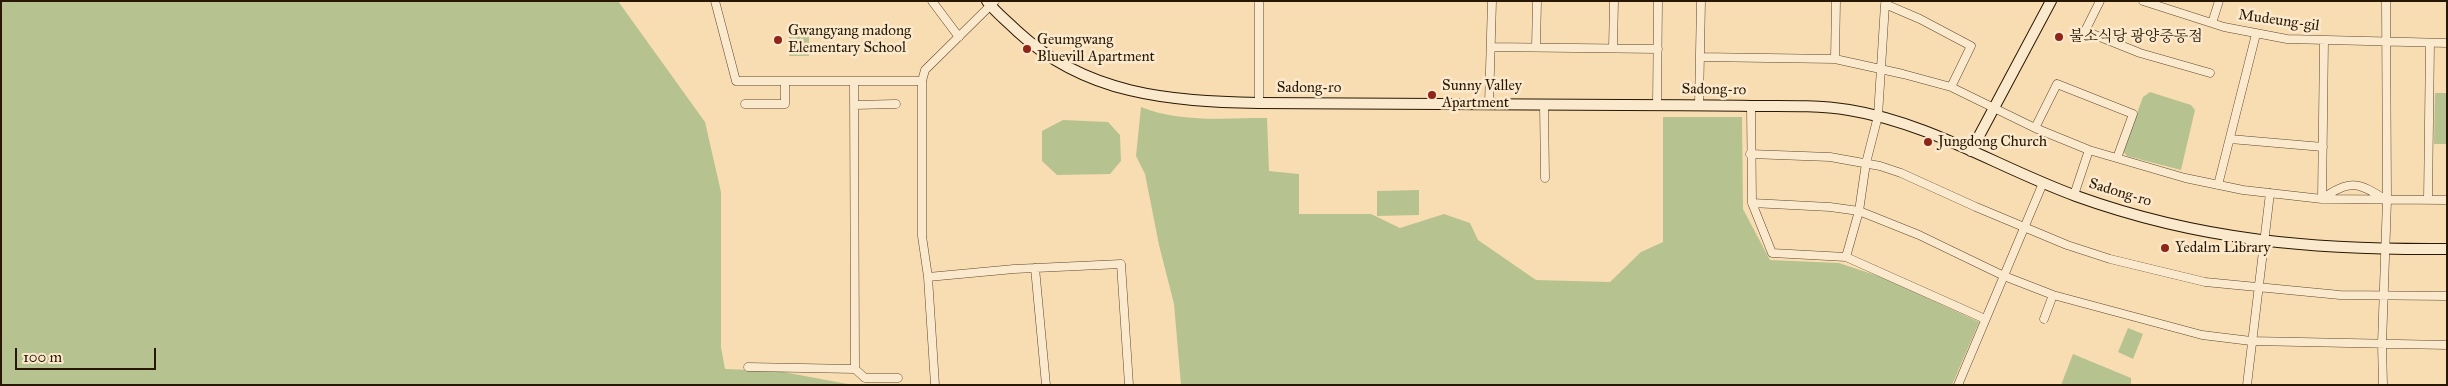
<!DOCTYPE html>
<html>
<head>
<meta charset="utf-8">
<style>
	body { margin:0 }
	#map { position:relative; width:2448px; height:386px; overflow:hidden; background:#f9ddb2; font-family:"IM FELL Great Primer",serif }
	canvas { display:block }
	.frame { position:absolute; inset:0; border:2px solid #281702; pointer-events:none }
	.scale { position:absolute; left:15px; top:348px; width:141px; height:22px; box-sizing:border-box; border:2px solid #281702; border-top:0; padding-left:6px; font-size:15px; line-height:18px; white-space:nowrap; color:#281702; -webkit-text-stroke:4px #fbe9cd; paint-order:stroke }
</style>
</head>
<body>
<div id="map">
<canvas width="2448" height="386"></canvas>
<div class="frame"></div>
<div class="scale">100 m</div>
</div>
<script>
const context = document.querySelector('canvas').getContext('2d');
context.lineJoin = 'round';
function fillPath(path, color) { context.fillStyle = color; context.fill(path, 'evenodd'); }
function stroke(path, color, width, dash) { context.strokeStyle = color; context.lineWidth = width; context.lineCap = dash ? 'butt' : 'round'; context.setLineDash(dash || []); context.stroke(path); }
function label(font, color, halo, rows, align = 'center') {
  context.font = font + ' "IM FELL Great Primer","Noto Serif KR",serif'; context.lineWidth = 5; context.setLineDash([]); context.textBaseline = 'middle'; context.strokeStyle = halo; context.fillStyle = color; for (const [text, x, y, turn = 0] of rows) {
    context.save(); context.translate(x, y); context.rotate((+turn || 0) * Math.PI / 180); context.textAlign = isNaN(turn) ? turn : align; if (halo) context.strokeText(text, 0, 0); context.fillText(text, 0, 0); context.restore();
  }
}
const green = new Path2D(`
	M1,1h617l87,121 16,70v155l4,22 53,2 75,14h-852z
	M809,36v20h-20v-19z
	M2150,92l41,13 4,5 -14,60 -54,-14 -4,-5 20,-54z
	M2435,93h12v51h-13z
	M1141,107c39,16 85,11 126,11l2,53 30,3v40h72l29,14 44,-14 26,9 8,17 58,40 74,2 31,-30 22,-10v-125h79l1,92 27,51 69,3 45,15 95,44 -27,63h-771l-7,-81 -15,-59 -14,-71 -9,-18z
	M1063,120l45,2 12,13 1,26 -11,13 -53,1 -15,-14v-30z
	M1419,190v25l-42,1v-25z
	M2128,328l15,6 -10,25 -15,-7z
	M2073,354l58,24v7h-70z`);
const street = new Path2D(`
	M715,1l21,80h186l3,-11 70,-69
	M932,1l27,36
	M2100,1l-15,30 55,22 70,20
	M2143,1l81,26 63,12 160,4
	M2212,23l7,-22
	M1491,47l167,2
	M1536,47l1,-46
	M1613,48l1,-47
	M1700,57l135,2 68,15 48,13 84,41 54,22 96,28 58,12 79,9 125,1
	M1835,59l1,-58
	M922,81v155l6,41 7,108
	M854,82l1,287
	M1259,103v-102
	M745,104h40v-22
	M1489,104l3,-103
	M854,105l42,-1
	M1544,105l1,73
	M1657,105l1,-104
	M1699,105l2,-104
	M1751,106l1,97 20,50 74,4 139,62
	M2035,128l22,-44 76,30 -16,44
	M2230,139l93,8
	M1750,154l80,3 50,9 21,7 75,34 91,38 43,14 95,23 135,13 107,1
	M2218,185l38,-151
	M2074,195l15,-45
	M2322,199l2,-158
	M2322,199c27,-20 37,-17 64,1
	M2428,200l2,-157
	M1752,203l78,4 29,4 60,24 85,41 49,19 149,40 49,6 196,4
	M1846,257l13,-46 7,-48 12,-47 7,-112 35,15 51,27 -20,41
	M1035,268l11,117
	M928,277l86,-8 107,-5 8,121
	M2044,319l9,-24
	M748,367l107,2 10,9h33
	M1958,385l85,-202
	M2247,385l23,-192
	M2383,385l-1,-41 5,-144 -1,-199`);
const secondary = new Path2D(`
	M987,1c8,11 20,20 30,30 69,64 152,70 242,72 122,0 243,2 365,2 42,0 85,0 128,1 32,0 65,-1 97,4 81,13 150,58 227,86 125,45 239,54 371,53
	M1971,151l80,-150`);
const markers = [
	[2059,37,5,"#8f2418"],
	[778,40,5,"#8f2418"],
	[1027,49,5,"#8f2418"],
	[1432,95,5,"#8f2418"],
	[1928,142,5,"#8f2418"],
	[2165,248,5,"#8f2418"]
];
const streetNames = [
	["Mudeung-gil",2279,21,8],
	["Sadong-ro",1309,88],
	["Sadong-ro",1714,90,1],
	["Sadong-ro",2120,193,17]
];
const poiNames = [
	["Gwangyang madong",788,31],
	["Elementary School",788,48],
	["불소식당 광양중동점",2069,37],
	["Geumgwang",1037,40],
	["Bluevill Apartment",1037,57],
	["Sunny Valley",1442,86],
	["Apartment",1442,103],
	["Jungdong Church",1938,142],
	["Yedalm Library",2175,248]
];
fillPath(green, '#b7c291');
stroke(street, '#5c482e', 9);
stroke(secondary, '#281702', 12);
stroke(street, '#fbe9cd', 8);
stroke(secondary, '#fbe9cd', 10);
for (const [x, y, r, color] of markers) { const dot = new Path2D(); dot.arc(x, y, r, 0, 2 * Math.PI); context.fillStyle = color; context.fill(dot); stroke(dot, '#fbe9cd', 2); }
label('15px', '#281702', '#fbe9cd', streetNames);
label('15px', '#281702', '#fbe9cd', poiNames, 'left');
</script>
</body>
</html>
